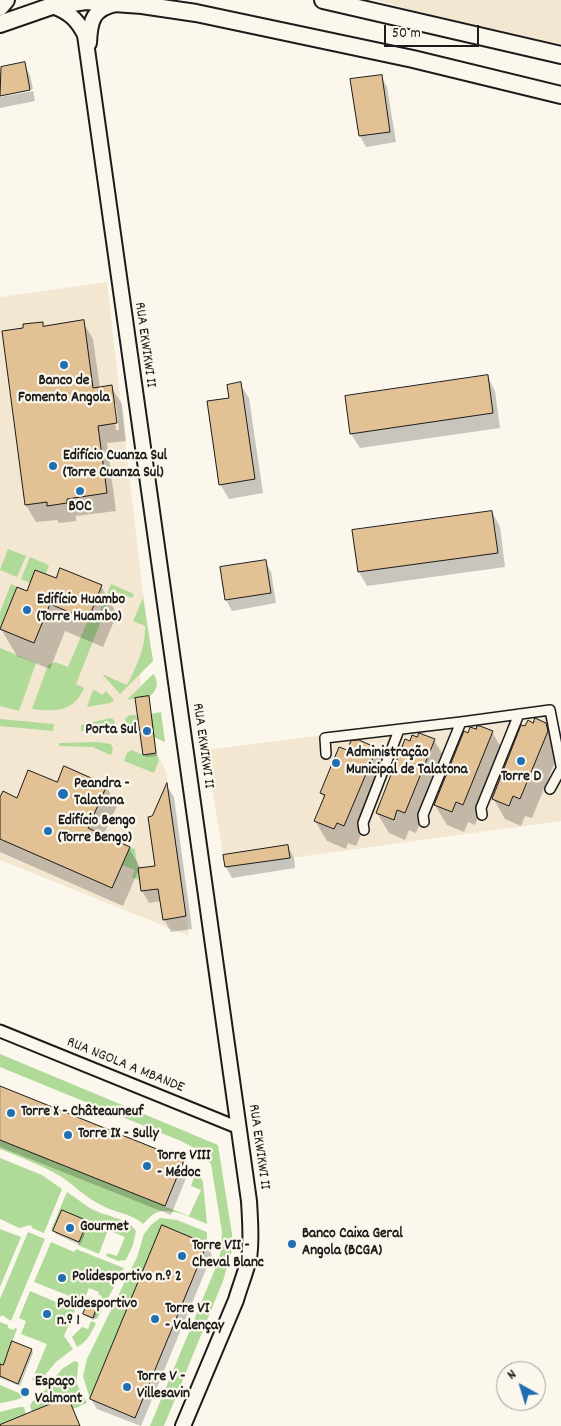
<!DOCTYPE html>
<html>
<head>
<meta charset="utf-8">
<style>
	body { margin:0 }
	#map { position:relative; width:561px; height:1426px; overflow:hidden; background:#fbf7ec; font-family:Dekko,sans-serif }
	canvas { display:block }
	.north { position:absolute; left:496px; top:1361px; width:50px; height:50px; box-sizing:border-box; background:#fbf7ec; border:1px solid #a29f99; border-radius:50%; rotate:321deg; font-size:14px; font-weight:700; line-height:20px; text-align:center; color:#1c1c1c }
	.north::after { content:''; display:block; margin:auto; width:18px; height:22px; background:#1f6fb2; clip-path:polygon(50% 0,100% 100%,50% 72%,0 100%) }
	.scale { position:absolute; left:384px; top:25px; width:95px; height:22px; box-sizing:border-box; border:2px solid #1c1c1c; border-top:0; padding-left:6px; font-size:15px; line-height:18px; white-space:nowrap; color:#1c1c1c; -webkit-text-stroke:4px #fbf7ec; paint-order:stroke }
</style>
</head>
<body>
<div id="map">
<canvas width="561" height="1426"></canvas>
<div class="north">N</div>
<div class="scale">50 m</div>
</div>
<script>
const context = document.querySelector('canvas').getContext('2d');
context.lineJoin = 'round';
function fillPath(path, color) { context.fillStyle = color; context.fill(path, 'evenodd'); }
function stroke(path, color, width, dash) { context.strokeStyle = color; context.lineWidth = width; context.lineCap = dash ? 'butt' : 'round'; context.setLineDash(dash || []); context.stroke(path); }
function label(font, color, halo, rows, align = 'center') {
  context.font = font + ' Dekko,sans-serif'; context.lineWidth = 4.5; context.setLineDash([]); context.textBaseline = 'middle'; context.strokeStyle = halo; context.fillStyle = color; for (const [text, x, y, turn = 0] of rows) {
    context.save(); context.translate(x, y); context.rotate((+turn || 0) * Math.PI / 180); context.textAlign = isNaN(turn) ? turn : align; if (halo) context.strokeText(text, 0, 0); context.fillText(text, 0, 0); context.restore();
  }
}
const built = new Path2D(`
	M376,0h185v44l-116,-24z
	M107,282l35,304 11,75 -13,13 3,30 6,49 7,-1 10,19 23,165 -189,-76v-563z
	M552,706l9,38v77l-336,46 -19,-117z`);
const green = new Path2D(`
	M8,549l18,7 -9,21 -17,-7z
	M30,557l19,8 -3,9 -11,-4 -5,13 -9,-4z
	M11,584l6,3 -17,42v-17z
	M111,584l23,10 -2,4 -19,-7 -37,93 8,4c-10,24 -29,24 -52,21l16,-44 7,-3 13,5 20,-47 7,2z
	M143,598l10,63 -33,33 -18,-20 25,11c9,-18 19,-37 18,-59l-12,-5z
	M0,648l36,15 -17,48 -19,-5z
	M153,674c7,7 4,19 -5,23 -6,2 -14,1 -21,3z
	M93,690l5,2 4,3 4,-4 8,9 -4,3 -23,4z
	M161,712l4,30 -11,-5 -3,-23z
	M129,715h9l1,10 -8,3 -4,-1 -2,-8z
	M110,718l3,1c3,4 3,7 0,10l-32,2v-6z
	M0,719l54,5 -1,7 -53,-5z
	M97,742l14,2 2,5 -2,6 -19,-8 -33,-1v-3z
	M132,750l11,5 13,-2 3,7 -5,13 -30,-12 3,-8z
	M130,847l5,2 4,28 -1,3 -6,-3 3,-7 -13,-5z
	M0,1054l218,91 14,89v16l-9,31 -59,145h-14l68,-164 3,-13 1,-17 -11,-68 -13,-14 -17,-9 -181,-74z
	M0,1140l189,76 12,-26 -10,-4 3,-9 7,1 2,4 4,42c-12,-5 -37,-17 -49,-12 -6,2 -11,8 -15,12 -12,-11 -28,-11 -42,-19 -15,-7 -27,-20 -41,-29 -19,-11 -40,-19 -60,-27z
	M0,1158l42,17 20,14 -18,44 -12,-5 -1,-3 -12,3 -19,-9z
	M67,1192c8,5 15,11 23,16 13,8 38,10 46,23l-3,14 -7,15 -8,1 -12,-5 1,-3 10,3 8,-19 -17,-7 -9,24 -21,-9 10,-24 -26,-11 -9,21 -2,-1z
	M160,1218l17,2 30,12v12l-45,-18 -72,173 -7,-23 4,-17 50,-102 7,-23 7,-9z
	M0,1229l21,8 -21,50z
	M28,1232l17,7 -34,82 -9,-6 -2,2v-18z
	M51,1242l23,10 2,-3 48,19 -27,51 -4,-1 9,-22 -4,-2 1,-2 -10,-4 -6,14h-8l-3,-5 -38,-15z
	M30,1291l45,19 -11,26 9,13 -17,13 -15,18 -5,1 -4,-1 15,-36 -26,-10 5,-13 -7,-3z
	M91,1321l5,2c-5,10 -8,18 -19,24l-5,-10 10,-10 6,2z
	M0,1322l8,3v3l6,2 1,-2 2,1 -14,36 -3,-1z
	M74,1361l4,1c1,7 -2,14 -1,22 2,6 7,13 10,19l-14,6 -5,-12 -36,15 -2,-6 2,-4 13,-12 17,-21z
	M0,1385l26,11 -10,4 -15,3h-1z
	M19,1407h5l2,8 -26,10v-13z`);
const shadow = new Path2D(`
	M24,64l6,11 3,14 -33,6v-23z
	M381,76l6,11 9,55 -30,5 -6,-11 -8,-56z
	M33,91l2,10 -35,7v-11z
	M83,322l10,17 7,49 11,-1 11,17 4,37 -19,2 9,68 -40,5v5l-17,2 -2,-3 -21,2 -10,-17 -1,-176 17,-6 2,4zM113,404h3l3,26h-3z
	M487,376l8,15 5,37 -140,20 -9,-14z
	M240,384l9,14 14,95 -34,6 -9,-15 10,-85z
	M492,512l8,15 5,40 -138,19 -8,-14z
	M265,561l6,11 5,31 -44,8 -6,-11z
	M57,580l44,6 16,28 -14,33 -38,-16 -15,38 -33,-13 -16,-27 26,-37z
	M148,698l2,3 7,55 -11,1 -2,-3z
	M545,724l12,21 2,7 -27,66 -7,-2 -4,10 -16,-7 -12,-21 33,-70z
	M492,732l12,20 -29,73 -7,-3 -4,10 -17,-7 -12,-20 33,-71z
	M434,740l12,20 -30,73 -7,-3 -4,10 -16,-7 -12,-20 33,-71z
	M376,749l12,20 -32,77 -8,-3 -2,6 -19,-8 -12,-20 10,-22 -4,-6 27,-41z
	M57,783l49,3 11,20 -14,30 26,12 11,19v2l16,-2 11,-81 7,11 18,132 -21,3 -7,-13 -3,-18 -12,2 -7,-12 -3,-22 -16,37 -123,-54v-52l18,-1z
	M288,847l6,11 1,10 -63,10 -6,-11 -2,-11z
	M0,1088l183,73 6,10 -18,44 -171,-68z
	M87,1222l2,3 -9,20 -24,-11 -2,-3z
	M207,1245l5,10 -71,171 -44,-17 -6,-10z
	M96,1307l2,4 -4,9 -7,-3 -2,-3z
	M32,1350l1,3 -13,33 -20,-8v-13l3,2z`);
const building = new Path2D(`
	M25,62l5,28 -30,6 1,-29z
	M382,75l8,57 -31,4 -9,-57z
	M84,320l9,68 19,-3 5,38 -19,3 9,67 -40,6v4l-20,3v-4l-22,3 -23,-174 21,-3v-4l20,-2v4z
	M488,375l5,38 -143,21 -5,-38z
	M241,382l14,97 -36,6 -12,-84 22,-3 -2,-13z
	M492,511l6,42 -140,19 -6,-42z
	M266,560l5,33 -46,7 -5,-33z
	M60,568l42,17 -14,35 -38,-16 -16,39 -34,-14 17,-42 10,4 8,-21 21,8z
	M149,696l7,57 -13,2 -8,-57z
	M535,718l11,5 2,8 -28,68 -7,-3 -4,10 -17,-7 29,-74 4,1 3,-6 5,3z
	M477,726h3l13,5 -30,74 -7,-3 -4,10 -18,-7 30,-74 4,2 2,-6 6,2z
	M419,733l16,6 -30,74 -8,-3 -3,10 -18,-7 29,-74 5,2 2,-6 5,2z
	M359,740l18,8 -33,78 -7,-3 -3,6 -20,-8 11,-26 -5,-2 19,-46 8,3 4,-9z
	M64,766l43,19 -19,43 42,19 -18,41 -112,-49v-42l3,-6 14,7 11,-28 29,12z
	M167,783l19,133 -23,4 -5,-31 -17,2 -3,-23 17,-2 -7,-49 4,-1z
	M288,845l2,13 -65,9 -2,-12z
	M0,1086l184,74 -19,46 -165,-66z
	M62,1210l26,11 -9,21 -26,-11z
	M162,1225l45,19 -72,174 -45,-19z
	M88,1303l9,3 -4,12 -10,-4z
	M12,1341l20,8 -14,35 -18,-8v-12l3,1z
	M68,1397l12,29h-80v-1z`);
const pedestrian = new Path2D(`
	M326,754l-1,-16 136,-16 89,-12 11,56
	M550,789l11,-20
	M482,815l-1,-7 38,-94
	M424,822l-1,-7 38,-93
	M364,830l-1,-7 36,-93`);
const minor = new Path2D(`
	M0,1031l239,97`);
const tertiary = new Path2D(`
	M52,6c17,6 25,13 33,29l164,1166c1,19 3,38 0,57 -3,14 -9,28 -13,42l-53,126
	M89,43c1,-23 4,-34 27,-39`);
const secondary = new Path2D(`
	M323,0l238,55
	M0,7l6,-7
	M0,24l52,-18 34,-5 56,4 54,8 217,46 148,36`);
const markers = [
	[64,365,5,"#1f6fb2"],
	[53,466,5,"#1f6fb2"],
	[80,491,5,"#1f6fb2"],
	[27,610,5,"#1f6fb2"],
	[147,731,5,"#1f6fb2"],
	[521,761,5,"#1f6fb2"],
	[336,763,5,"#1f6fb2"],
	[63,794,6,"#1f6fb2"],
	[48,831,5,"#1f6fb2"],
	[11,1113,5,"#1f6fb2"],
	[68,1135,5,"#1f6fb2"],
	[147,1166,5,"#1f6fb2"],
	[70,1228,5,"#1f6fb2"],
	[292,1244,5,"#1f6fb2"],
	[182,1256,5,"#1f6fb2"],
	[62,1278,5,"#1f6fb2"],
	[47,1314,5,"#1f6fb2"],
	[155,1319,5,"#1f6fb2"],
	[127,1387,5,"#1f6fb2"],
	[25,1392,5,"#1f6fb2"]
];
const streetNames = [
	["RUA EKWIKWI II",144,345,82],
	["RUA EKWIKWI II",202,746,82],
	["RUA NGOLA A MBANDE",125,1066,22],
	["RUA EKWIKWI II",258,1147,82]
];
const poiNames = [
	["Banco de",64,382,"center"],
	["Fomento Angola",64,399,"center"],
	["Edifício Cuanza Sul",63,457],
	["(Torre Cuanza Sul)",63,474],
	["BOC",80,508,"center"],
	["Edifício Huambo",37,601],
	["(Torre Huambo)",37,618],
	["Porta Sul",137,731,"right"],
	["Administração",346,754],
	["Municipal de Talatona",346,771],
	["Torre D",521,778,"center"],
	["Peandra -",74,785],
	["Talatona",74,802],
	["Edifício Bengo",58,822],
	["(Torre Bengo)",58,839],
	["Torre X - Châteauneuf",21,1113],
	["Torre IX - Sully",78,1135],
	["Torre VIII",157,1157],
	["- Médoc",157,1174],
	["Gourmet",80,1228],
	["Banco Caixa Geral",302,1235],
	["Angola (BCGA)",302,1252],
	["Torre VII -",192,1247],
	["Cheval Blanc",192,1264],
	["Polidesportivo n.º 2",72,1278],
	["Polidesportivo",57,1305],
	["n.º 1",57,1322],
	["Torre VI",165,1310],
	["- Valençay",165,1327],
	["Torre V -",137,1378],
	["Villesavin",137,1395],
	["Espaço",35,1383],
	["Valmont",35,1400]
];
fillPath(built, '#f4e7d2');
fillPath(green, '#afda98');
fillPath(shadow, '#0003');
fillPath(building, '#e2c194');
stroke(building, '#1c1c1c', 1);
stroke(pedestrian, '#1c1c1c', 12);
stroke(minor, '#1c1c1c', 15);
stroke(tertiary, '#1c1c1c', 18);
stroke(secondary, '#1c1c1c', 20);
stroke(pedestrian, '#fbf7ec', 9);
stroke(minor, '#fbf7ec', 11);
stroke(tertiary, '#fbf7ec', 14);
stroke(secondary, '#fbf7ec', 16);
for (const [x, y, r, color] of markers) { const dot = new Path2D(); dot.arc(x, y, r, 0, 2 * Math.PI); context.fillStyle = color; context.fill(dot); stroke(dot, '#fbf7ec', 2); }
label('15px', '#1c1c1c', '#fbf7ec', streetNames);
label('bold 15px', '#1c1c1c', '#fbf7ec', poiNames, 'left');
</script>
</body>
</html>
